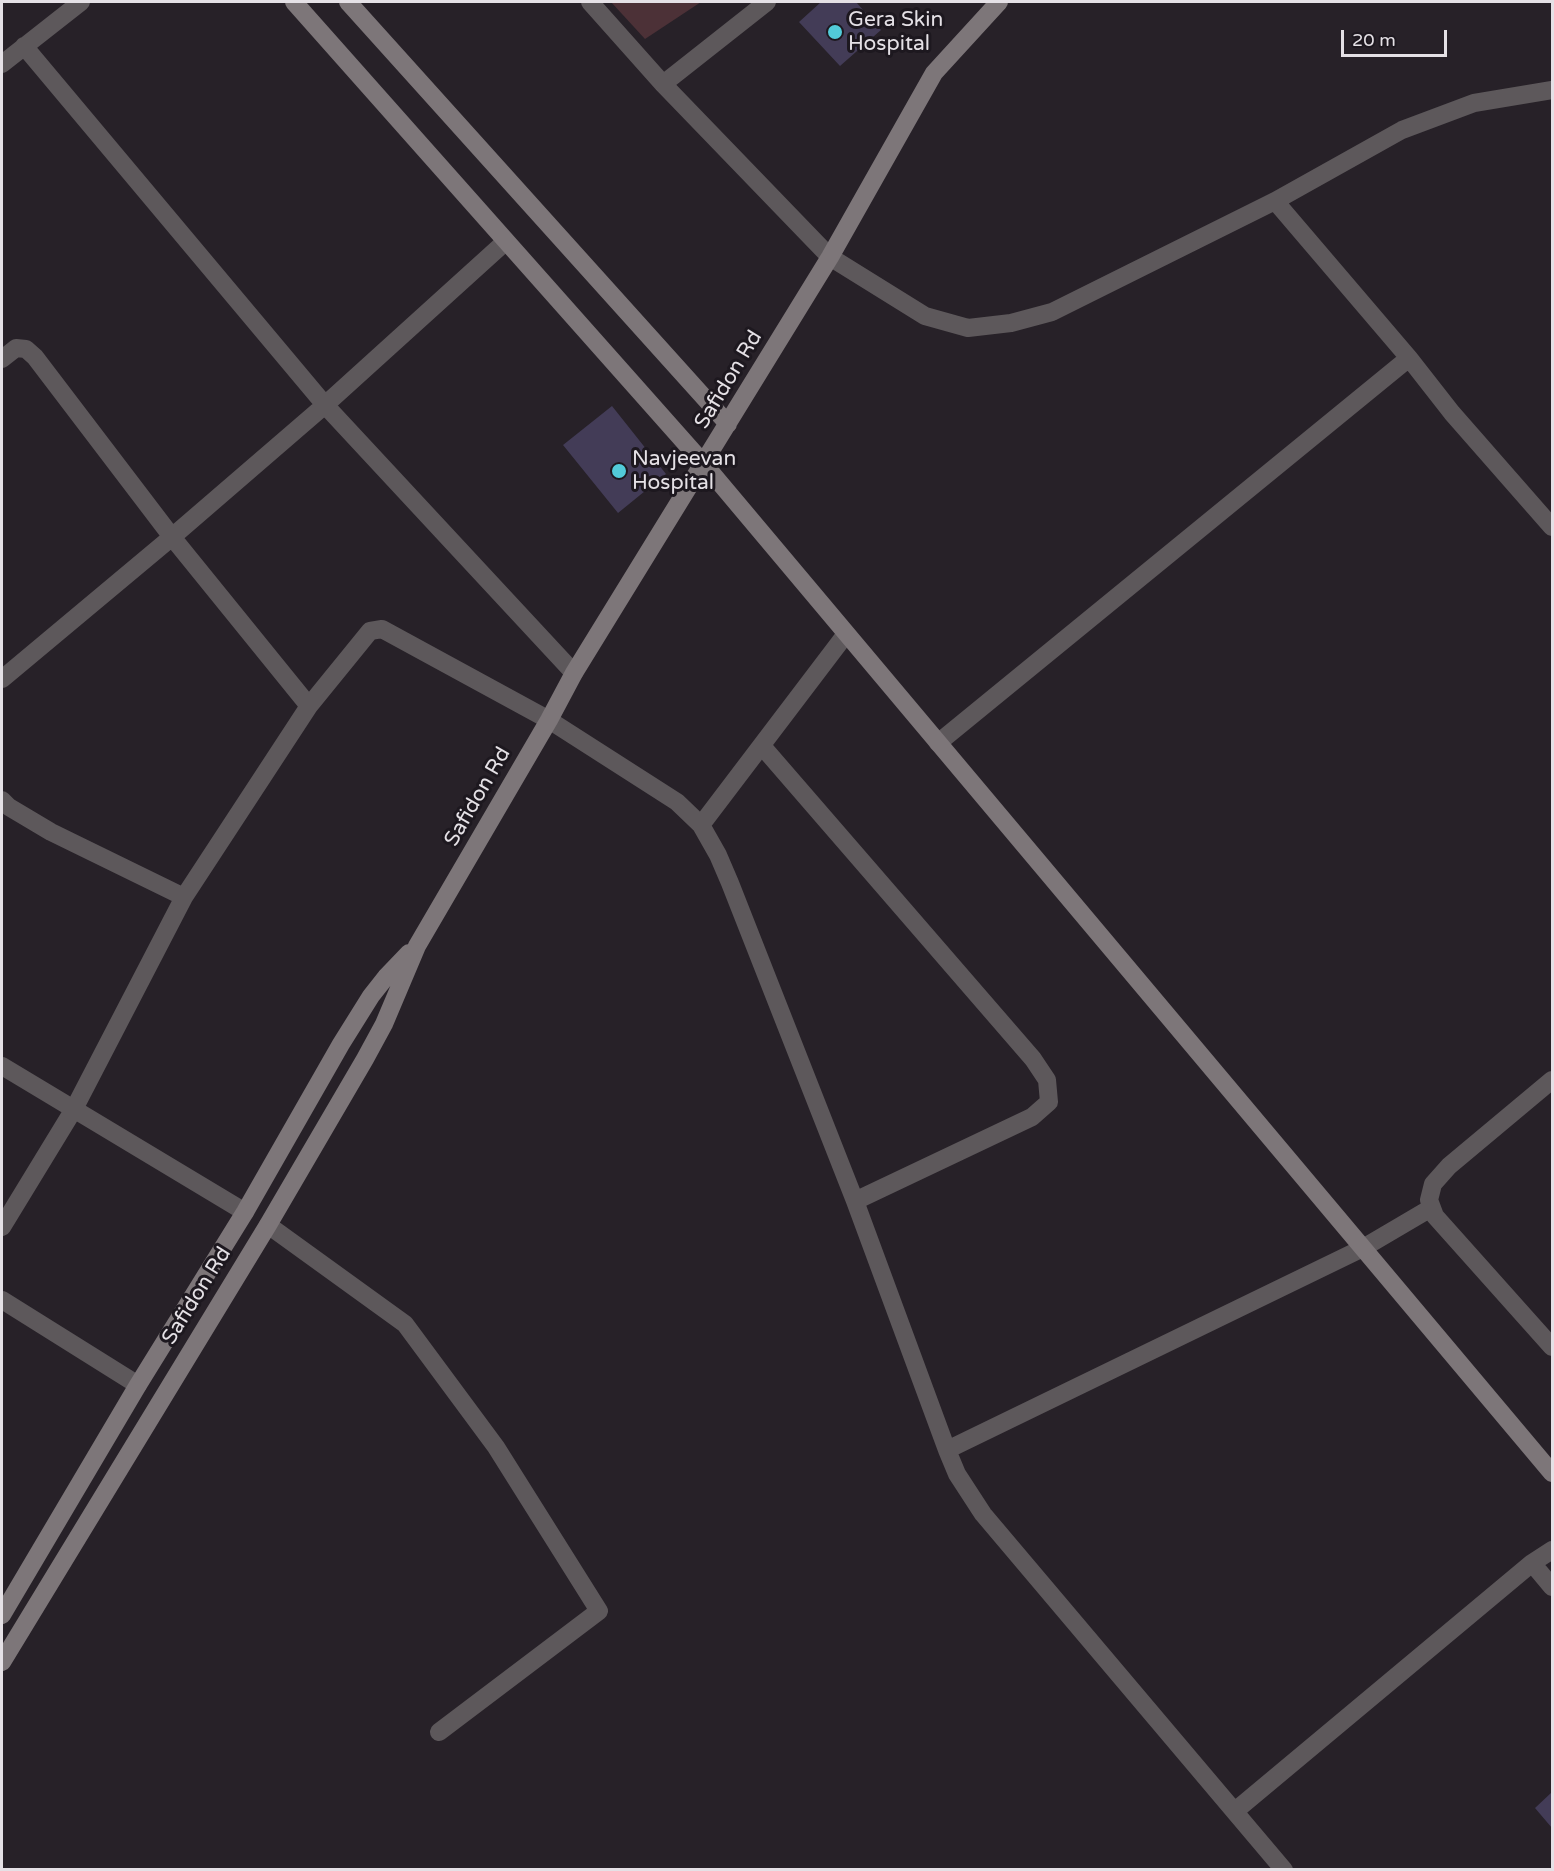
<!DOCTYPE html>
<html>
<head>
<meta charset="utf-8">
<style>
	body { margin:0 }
	#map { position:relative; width:1554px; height:1871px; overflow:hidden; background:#272128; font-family:"Varela Round",sans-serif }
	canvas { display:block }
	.frame { position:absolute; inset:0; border:3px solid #e5e1e6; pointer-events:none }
	.scale { position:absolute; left:1341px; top:30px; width:106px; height:27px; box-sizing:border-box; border:3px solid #e5e1e6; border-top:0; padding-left:8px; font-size:18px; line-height:21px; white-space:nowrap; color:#e5e1e6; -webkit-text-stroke:4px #1d181f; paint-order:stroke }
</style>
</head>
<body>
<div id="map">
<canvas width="1554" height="1871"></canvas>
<div class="frame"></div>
<div class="scale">20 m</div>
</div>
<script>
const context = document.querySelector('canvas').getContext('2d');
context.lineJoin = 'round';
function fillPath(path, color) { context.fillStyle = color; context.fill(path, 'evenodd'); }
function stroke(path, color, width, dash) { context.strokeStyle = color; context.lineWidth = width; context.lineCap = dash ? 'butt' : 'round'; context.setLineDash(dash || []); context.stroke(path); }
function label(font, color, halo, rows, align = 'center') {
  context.font = font + ' "Varela Round",sans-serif'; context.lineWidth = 6; context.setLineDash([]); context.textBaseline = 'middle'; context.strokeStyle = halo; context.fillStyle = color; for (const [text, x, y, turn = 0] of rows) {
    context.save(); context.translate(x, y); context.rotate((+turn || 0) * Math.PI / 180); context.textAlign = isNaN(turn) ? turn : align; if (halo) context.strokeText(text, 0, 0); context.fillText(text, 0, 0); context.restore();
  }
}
const green = new Path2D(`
	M611,2h90l-56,37z`);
const building = new Path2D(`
	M821,2h35l25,28 -41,36 -41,-44z
	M612,406l54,68 -48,39 -55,-68z
	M1552,1792v36l-17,-20z`);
const street = new Path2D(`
	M590,2l73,82 167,173 95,59 43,12 43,-5 41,-11 223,-111 127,-71 72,-27 78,-13
	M24,46l301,359 249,268
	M2,64l79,-62
	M663,84l104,-82
	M1275,201l134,157 43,55 100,114
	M2,359l14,-11 10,1 9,8 137,180 137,169
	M2,679l170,-142 153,-132 180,-163
	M938,743l471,-385
	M762,746l271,313 14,21 2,22 -17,15 -177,84
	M2,800l7,7 42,25 133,65
	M701,825l145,-191
	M2,1066l243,146
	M1552,1080l-103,86 -16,18 -4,16 6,16 117,131
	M268,1225l137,99 91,123 103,164 -160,121
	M2,1227l72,-118 110,-212 125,-191 61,-75 12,-2 167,91 128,82 24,23 17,30 12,28 125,318 92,249 10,24 26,40 301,356
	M2,1300l136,85
	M947,1450l416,-202 68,-40
	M1532,1563l20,24
	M1235,1811l297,-248 20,-13`);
const secondary = new Path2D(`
	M294,2l410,462 848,1009
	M348,2l380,422
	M2,1615l136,-230 107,-173 96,-168 30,-48 15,-19 23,-24
	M2,1662l266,-437 97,-166 19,-35 33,-78 132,-226 25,-47 256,-416 104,-184 65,-71`);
const markers = [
	[835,32,8,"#52cbd9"],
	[619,471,8,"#52cbd9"]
];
const poiNames = [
	["Gera Skin",848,20],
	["Hospital",848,44],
	["Navjeevan",632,459],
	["Hospital",632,483]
];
const streetNames = [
	["Safidon Rd",729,380,-59],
	["Safidon Rd",478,797,-60],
	["Safidon Rd",197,1296,-58]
];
fillPath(green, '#4c3137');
fillPath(building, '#433c57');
stroke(street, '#5d585b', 18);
stroke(secondary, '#7d7679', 18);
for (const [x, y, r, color] of markers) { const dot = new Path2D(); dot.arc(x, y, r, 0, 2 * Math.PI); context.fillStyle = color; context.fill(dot); stroke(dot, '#1d181f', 2); }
label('21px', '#e5e1e6', '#1d181f', poiNames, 'left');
label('21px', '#e5e1e6', '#1d181f', streetNames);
</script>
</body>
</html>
